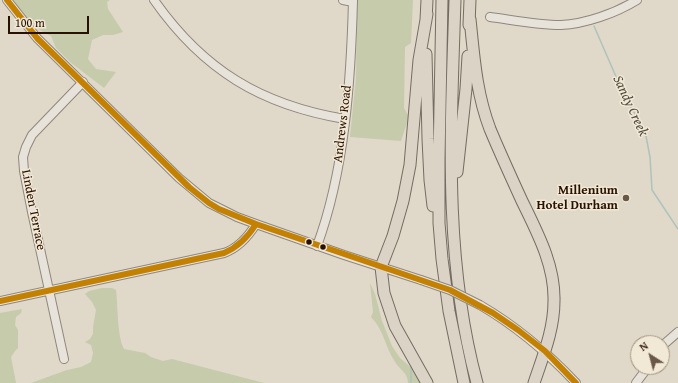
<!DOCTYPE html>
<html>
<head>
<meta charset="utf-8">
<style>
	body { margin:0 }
	#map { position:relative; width:678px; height:383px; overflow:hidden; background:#e0d8c8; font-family:"Gentium Book Plus",serif }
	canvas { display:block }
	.north { position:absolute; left:630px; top:335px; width:40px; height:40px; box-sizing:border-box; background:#f1e8d5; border:1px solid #a19280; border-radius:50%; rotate:324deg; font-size:11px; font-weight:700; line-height:16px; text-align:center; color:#291101 }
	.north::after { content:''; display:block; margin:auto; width:14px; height:18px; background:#695747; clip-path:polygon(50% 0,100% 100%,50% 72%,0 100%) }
	.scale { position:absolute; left:8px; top:16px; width:81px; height:18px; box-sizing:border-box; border:2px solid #291101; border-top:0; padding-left:5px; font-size:12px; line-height:14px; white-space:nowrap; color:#291101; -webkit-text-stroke:3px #f1e8d5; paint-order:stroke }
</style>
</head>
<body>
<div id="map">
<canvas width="678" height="383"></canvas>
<div class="north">N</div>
<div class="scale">100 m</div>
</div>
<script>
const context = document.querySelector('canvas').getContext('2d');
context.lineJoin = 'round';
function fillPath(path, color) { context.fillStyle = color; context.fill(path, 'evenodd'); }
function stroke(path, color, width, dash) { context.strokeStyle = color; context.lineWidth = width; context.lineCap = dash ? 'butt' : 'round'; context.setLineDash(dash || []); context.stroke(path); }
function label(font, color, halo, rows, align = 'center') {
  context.font = font + ' "Gentium Book Plus",serif'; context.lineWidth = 3; context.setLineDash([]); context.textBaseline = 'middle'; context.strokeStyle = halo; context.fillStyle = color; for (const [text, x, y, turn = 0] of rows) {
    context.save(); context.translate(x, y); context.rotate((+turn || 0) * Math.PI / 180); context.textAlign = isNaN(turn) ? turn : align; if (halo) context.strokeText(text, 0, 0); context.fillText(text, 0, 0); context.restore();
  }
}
const green = new Path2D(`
	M13,0h97l-3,2 1,7 15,23 -10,3h-10l-11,5 -4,19 8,10 20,3 -12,16 -34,-26 -14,-14 -5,-12c-16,-6 -28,-23 -38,-36z
	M357,0h56l-2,43 -6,4 -1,61 5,9 -8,24 -51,-4 6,-59z
	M370,283l5,11 7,27 10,25 8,12 15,13 6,12h-13c0,-10 -8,-13 -13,-21 -10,-15 -11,-32 -24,-45l2,-5z
	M102,288h10l4,2c2,16 1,46 8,59l21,4 6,4 12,4 9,-2 92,24h-233l36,-13 14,-3 10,-5 2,-9 -2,-8 -6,-3 5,-3 3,-5v-7l3,-17 -4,-8 -7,-8 4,-3z
	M22,309l-1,4 -5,4 -1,8 3,5v18l-3,3 -4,6 5,26h-16v-70z`);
const stream = new Path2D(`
	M594,26l30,69 21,36 5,26 2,33 26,39
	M411,383v-19`);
const minor = new Path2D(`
	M7,0l30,38 142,140 30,25 28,14 19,7 88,31 77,25
	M154,0c49,70 107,105 191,119
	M343,0l10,2
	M490,17c23,3 47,8 71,8 24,-1 55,-12 76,-25
	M317,246c28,-76 34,-166 36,-246
	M0,301l224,-48c14,-5 24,-16 32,-29
	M480,305c36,21 67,47 96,78
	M662,346l16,-14
	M64,359l-32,-147 -8,-41 -1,-14 3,-10 6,-12 51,-53
	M636,383l12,-16`);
const highway = new Path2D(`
	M442,0l-3,159v64l3,36 7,52 15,72
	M455,0c-4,128 -12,258 22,383
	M427,14l-8,46 -9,105 -7,36 -10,35 -12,31 3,26 11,33 32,57
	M470,19c4,38 6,73 20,110 10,24 21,48 32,72 15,31 33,64 32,100 0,29 -11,55 -20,82
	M426,20l1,-20
	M469,25l1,-25
	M426,54l2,85 2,41 3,26
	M457,172l9,-83 2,-33`);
const minorBridge = new Path2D(`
	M421,280l29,10 30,15`);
const bus1 = new Path2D(`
	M7,0l30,38 152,149 20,16 10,6 37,15 194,66 43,23 25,17 27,21 31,32
	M0,301l224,-48c14,-6 24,-16 32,-29`);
const markers = [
	[626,198,4,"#695747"],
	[309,242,3.5,"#291101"],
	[323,247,3.5,"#291101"]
];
const streetNames = [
	["Andrews Road",343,124,-83],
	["Linden Terrace",33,210,79]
];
const poiNames = [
	["Millenium",618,191],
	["Hotel Durham",618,206]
];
const waterNames = [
	["Sandy Creek",630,106,65]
];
fillPath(green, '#c6cbac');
stroke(stream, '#aec3bc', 1.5);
stroke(minor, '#8f877c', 10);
stroke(highway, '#746c62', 13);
stroke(minor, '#e7e3db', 8);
stroke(highway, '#dad3c6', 11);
stroke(minorBridge, '#8f877c', 10, []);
stroke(minorBridge, '#e7e3db', 8);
stroke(bus1, '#c48100', 6);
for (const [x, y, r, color] of markers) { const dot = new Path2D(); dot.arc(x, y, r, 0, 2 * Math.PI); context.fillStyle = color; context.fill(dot); stroke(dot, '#f1e8d5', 1.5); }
label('13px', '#291101', '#f1e8d5', streetNames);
label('bold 13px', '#291101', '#f1e8d5', poiNames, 'right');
label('italic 14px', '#504c41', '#f1e8d5', waterNames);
</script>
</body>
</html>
